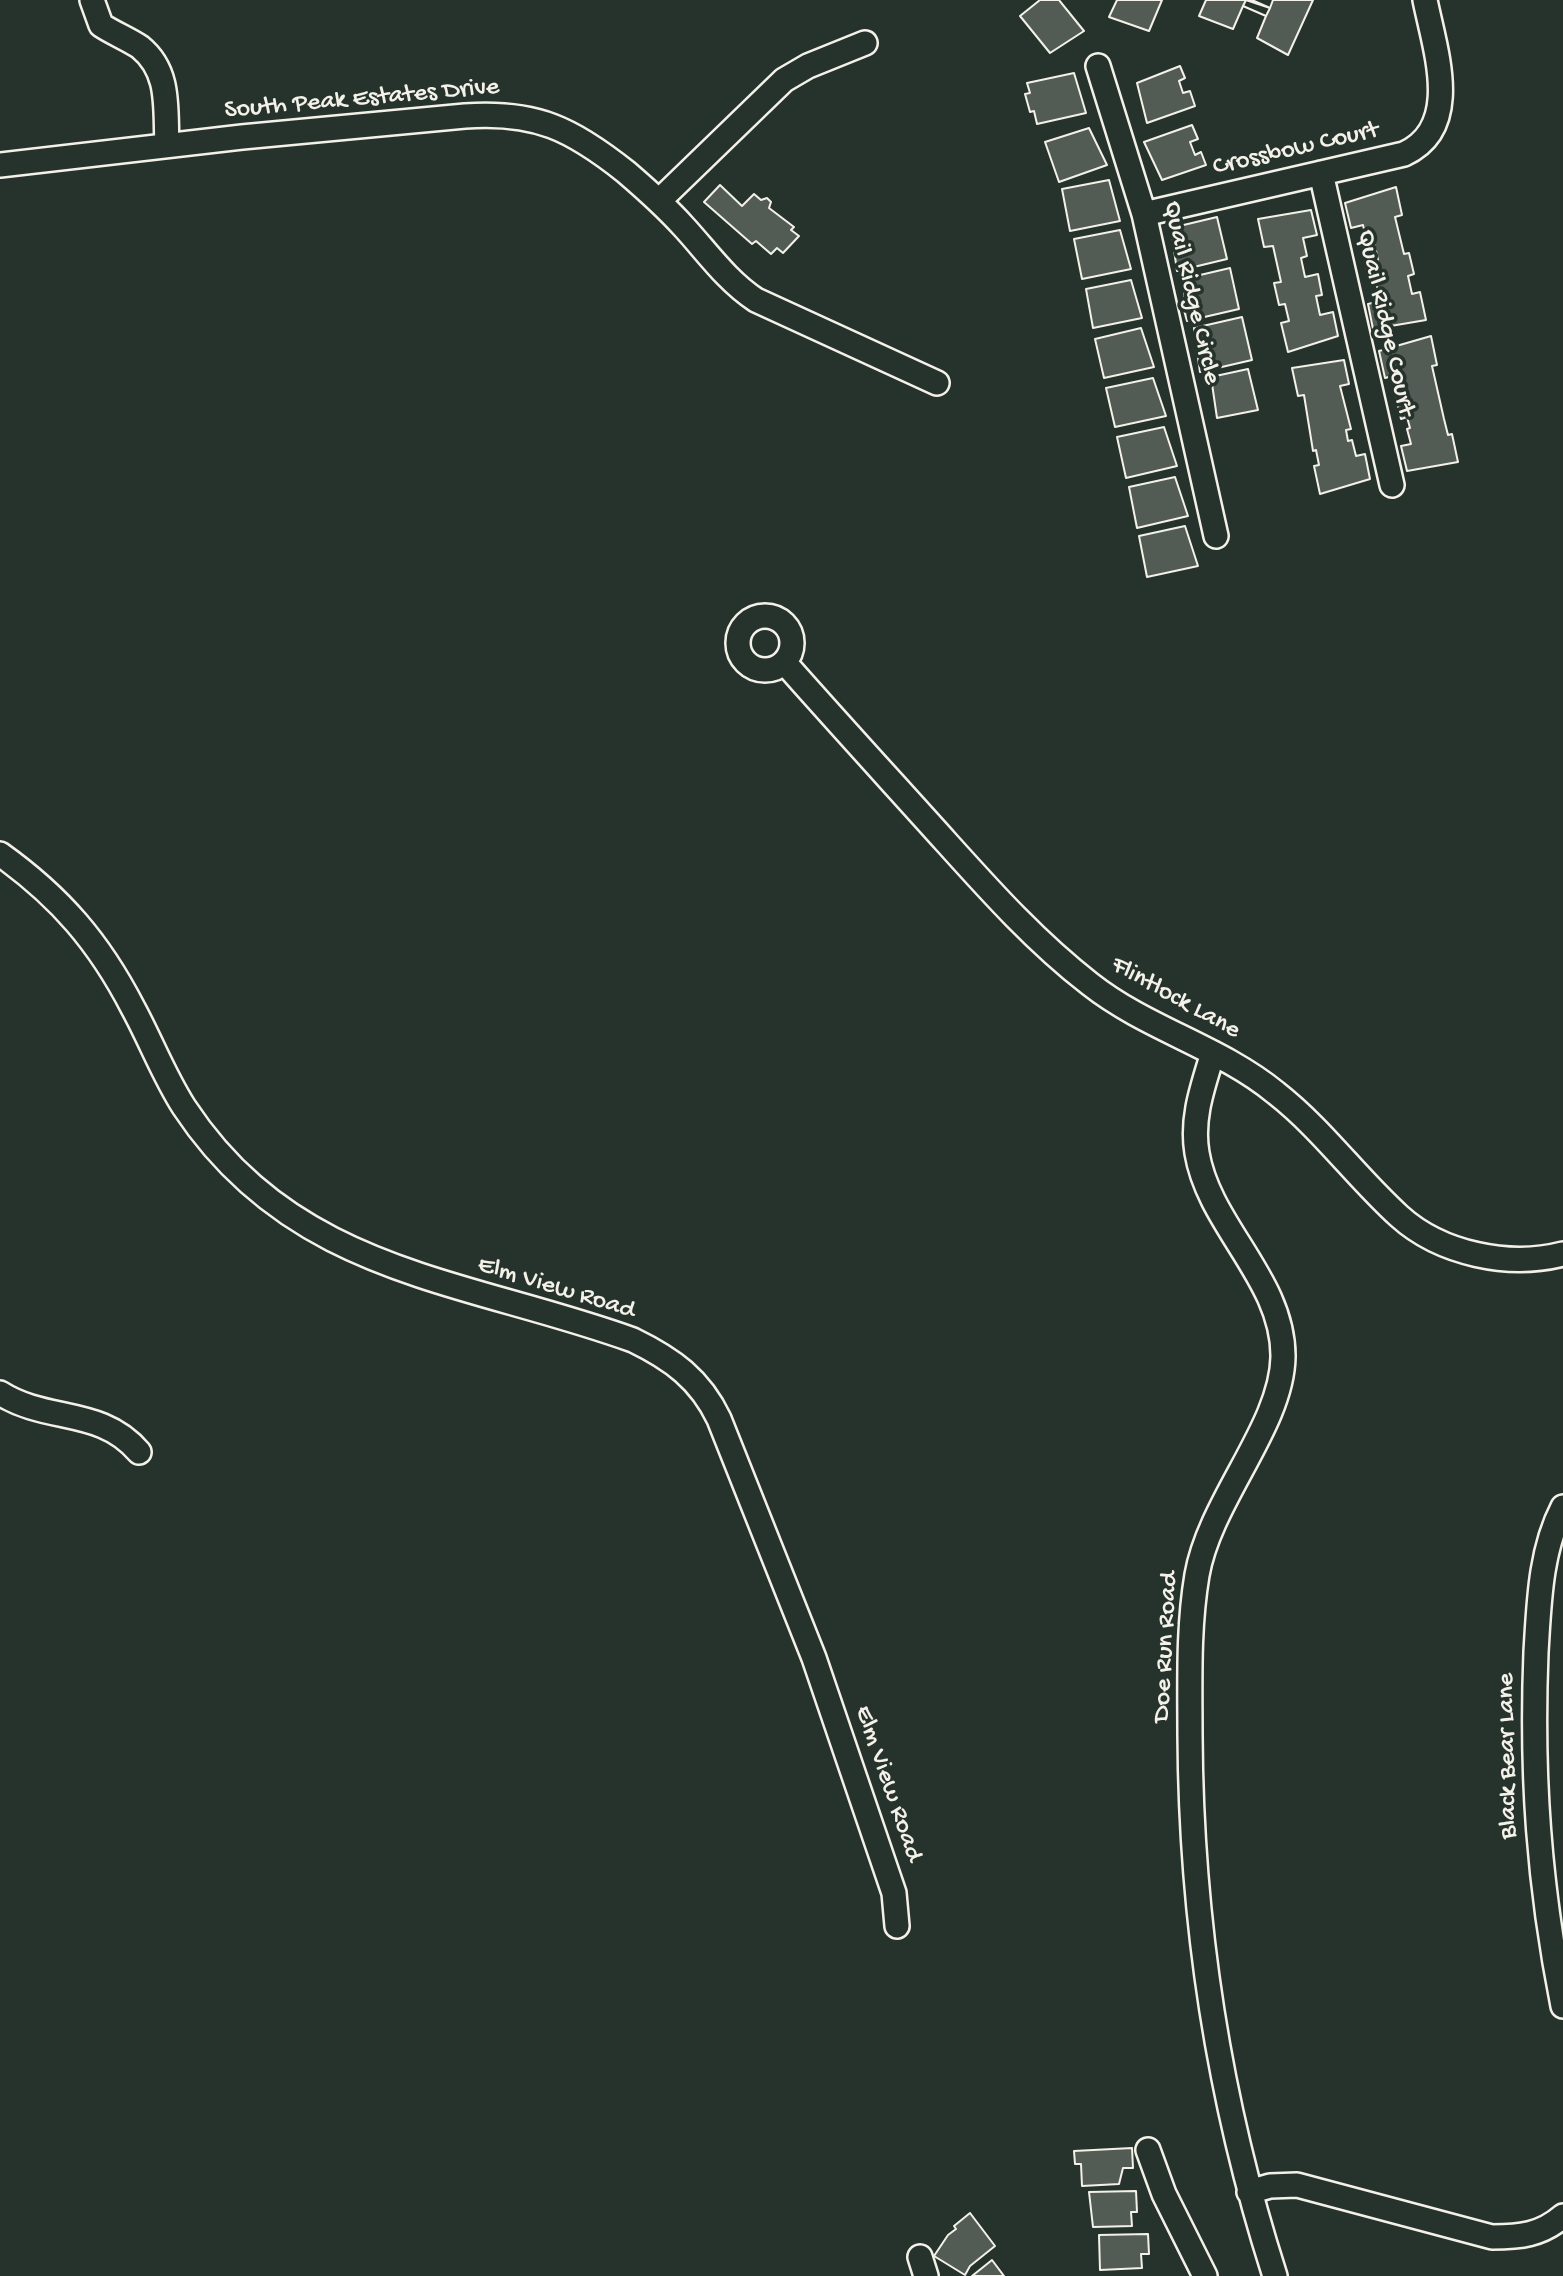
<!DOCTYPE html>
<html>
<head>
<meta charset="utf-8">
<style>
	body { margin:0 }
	canvas { display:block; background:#26332d }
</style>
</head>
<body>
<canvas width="1563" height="2276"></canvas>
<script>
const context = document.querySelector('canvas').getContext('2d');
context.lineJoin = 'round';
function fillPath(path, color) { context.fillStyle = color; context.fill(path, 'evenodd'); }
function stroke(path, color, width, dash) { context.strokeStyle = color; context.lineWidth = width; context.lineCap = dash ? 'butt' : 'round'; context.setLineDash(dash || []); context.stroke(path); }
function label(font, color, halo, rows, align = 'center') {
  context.font = font + ' "Gochi Hand",sans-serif'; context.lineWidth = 7; context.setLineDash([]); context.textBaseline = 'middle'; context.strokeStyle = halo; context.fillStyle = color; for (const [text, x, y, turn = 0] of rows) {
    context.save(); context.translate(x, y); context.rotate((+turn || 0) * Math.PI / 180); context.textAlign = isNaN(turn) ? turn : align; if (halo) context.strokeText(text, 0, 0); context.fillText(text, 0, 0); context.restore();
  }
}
const building = new Path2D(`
	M1040,0h19l25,31 -34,22 -30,-37z
	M1117,0h45l-13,31 -40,-14z
	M1206,0h46l18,8 -4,8 -23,-10 -10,23 -34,-13z
	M1246,0l24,8 3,-8h40l-25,55 -31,-17 9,-22 -23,-10z
	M1180,66l5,12 -6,3 4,12 7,-2 5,15 -48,17 -10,-40z
	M1074,73l12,40 -49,11 -3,-13 -4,1 -5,-18 5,-1 -3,-10z
	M1192,125l6,14 -8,3 5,13 6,-3 5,13 -44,15 -18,-38z
	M1089,128l18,37 -48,17 -14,-40z
	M1109,180l11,41 -50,10 -8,-42z
	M720,185l22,21 12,-12 7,6 6,-2 4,4 -2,6 25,19 -3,3 8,6 -16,17 -6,-5 -6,6 -15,-13 -4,3 -48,-42z
	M1396,187l6,28 -7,2 9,37 5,-1 5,21 -6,2 4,18 8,-2 6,28 -53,9 -5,-25 13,-3 -5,-18 -6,1 -5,-21 13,-3 -4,-18 -7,1 -4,-18 -12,3 -6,-25z
	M1311,210l6,25 -14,3 4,18 -6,2 4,19 13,-3 4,21 -6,1 4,19 13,-3 5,24 -50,16 -7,-29 8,-2 -4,-17 -6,1 -5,-22 7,-1 -8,-36 -9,1 -6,-28z
	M1217,217l10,42 -50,12 -6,-43z
	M1120,230l11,39 -49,10 -8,-40z
	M1230,268l9,41 -52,12 -5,-18 3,-1 -2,-23z
	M1131,280l11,38 -49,10 -7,-39z
	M1242,317l10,43 -52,12 -6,-44z
	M1141,328l13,39 -50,11 -9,-39z
	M1431,336l6,29 -5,1 12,53 4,16 4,-1 6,28 -51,9 -6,-25 10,-2 -4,-15 3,-1 -3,-11 -6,2 -6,-26 6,-1 -5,-17 -11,3 -6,-27z
	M1344,360l5,24 -9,2 11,43 -5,1 2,11 4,-1 4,16 9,-2 5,25 -50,15 -6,-28 5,-1 -3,-15 -3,1 -9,-56 -6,1 -6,-28z
	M1248,369l10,41 -41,8 -6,-41z
	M1153,378l13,38 -51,11 -9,-39z
	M1164,427l13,39 -51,12 -9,-41z
	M1175,477l13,39 -51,12 -8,-41z
	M1185,526l13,40 -51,11 -8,-41z
	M1132,2148l1,20h-10l-4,16 -37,2 -1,-22h-6l-1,-13z
	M1136,2191l1,21h-6l1,14 -39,1 -4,-35z
	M970,2213l25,33 -25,20 -5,9 -31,-19 14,-21 8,-6 -2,-3z
	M1148,2234l1,20h-8l1,14 -42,2 -1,-35z
	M992,2260l12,16h-32z`);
const minor = new Path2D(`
	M92,0l9,25c12,8 27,14 39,22 31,25 25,62 27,98
	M1098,66l46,148 72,322
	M0,165l242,-28 223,-21c71,-5 107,13 161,56 21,18 40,35 58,55 23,25 43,54 72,73l181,83
	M1321,173l71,312
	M660,200l124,-120 24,-14 57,-23
	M1144,214l260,-60c59,-27 31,-104 21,-154
	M738 643a27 27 0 1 1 54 0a27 27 0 1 1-54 0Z
	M785,663c53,60 108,120 162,180 45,50 90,100 143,141 57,45 130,63 186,109 46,36 80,84 123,123 42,38 110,52 164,38
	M0,854c60,43 99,88 133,154 18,33 31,68 51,99 110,167 280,172 449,233 39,19 67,39 86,79l95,239 80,235 3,33
	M1213,1053c-10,33 -22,65 -16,100 12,73 87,127 86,204 -1,69 -73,143 -86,218 -9,53 -7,107 -7,160 1,183 29,367 85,541
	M0,1393c47,30 101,14 139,59
	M1563,1507c-23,44 -24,97 -27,145 -5,124 3,233 27,354
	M1148,2150l16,44 41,82
	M1249,2192l21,-6 27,-1 195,52c28,0 49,-2 71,-21
	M920,2257l6,19`);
const streetNames = [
	["South Peak Estates Drive",362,100,-5],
	["Crossbow Court",1296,150,-13],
	["Quail Ridge Circle",1190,293,77],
	["Quail Ridge Court",1384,323,77],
	["Flintlock Lane",1175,999,29],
	["Elm View Road",556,1289,17],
	["Doe Run Road",1167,1647,-87],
	["Black Bear Lane",1509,1756,-91],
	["Elm View Road",887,1784,71]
];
fillPath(building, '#525c55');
stroke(building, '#f4f1e8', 2);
stroke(minor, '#f4f1e8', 28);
stroke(minor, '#26332d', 23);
label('26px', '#f4f1e8', '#26332d', streetNames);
</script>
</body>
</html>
